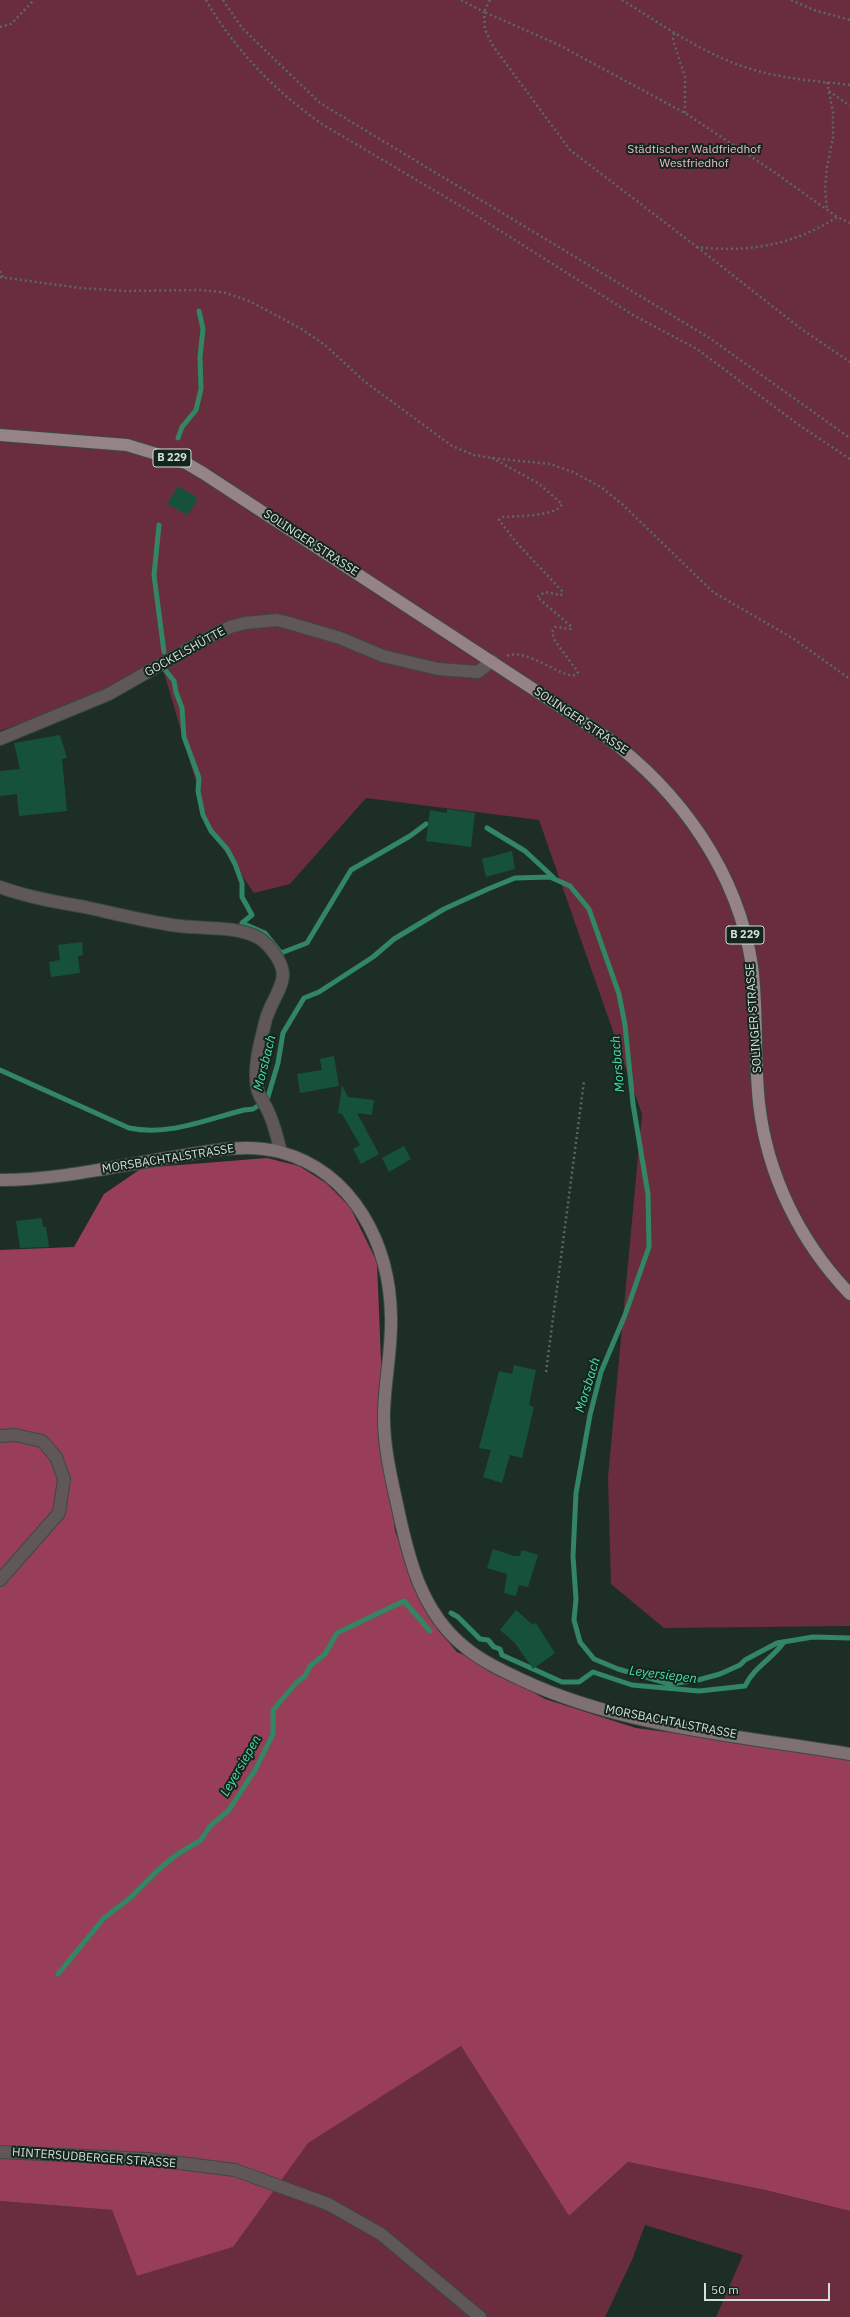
<!DOCTYPE html>
<html>
<head>
<meta charset="utf-8">
<style>
	body { margin:0 }
	#map { position:relative; width:850px; height:2317px; overflow:hidden; background:#1d2e26; font-family:"IBM Plex Sans",sans-serif }
	canvas { display:block }
	.scale { position:absolute; left:704px; top:2283px; width:126px; height:18px; box-sizing:border-box; border:2px solid #d4dfda; border-top:0; padding-left:5px; font-size:12px; line-height:14px; white-space:nowrap; color:#d4dfda; -webkit-text-stroke:3px #13251d; paint-order:stroke }
</style>
</head>
<body>
<div id="map">
<canvas width="850" height="2317"></canvas>
<div class="scale">50 m</div>
</div>
<script>
const context = document.querySelector('canvas').getContext('2d');
context.lineJoin = 'round';
function fillPath(path, color) { context.fillStyle = color; context.fill(path, 'evenodd'); }
function stroke(path, color, width, dash) { context.strokeStyle = color; context.lineWidth = width; context.lineCap = dash ? 'butt' : 'round'; context.setLineDash(dash || []); context.stroke(path); }
function label(font, color, halo, rows, align = 'center') {
  context.font = font + ' "IBM Plex Sans",sans-serif'; context.lineWidth = 4; context.setLineDash([]); context.textBaseline = 'middle'; context.strokeStyle = halo; context.fillStyle = color; for (const [text, x, y, turn = 0] of rows) {
    context.save(); context.translate(x, y); context.rotate((+turn || 0) * Math.PI / 180); context.textAlign = isNaN(turn) ? turn : align; if (halo) context.strokeText(text, 0, 0); context.fillText(text, 0, 0); context.restore();
  }
}
const green = new Path2D(`
	M0,0h850v1626l-186,2 -53,-44 -3,-107 34,-363 -103,-294 -173,-22 -76,86 -36,9 -44,-63 -47,-161 -163,62z
	M461,2046l108,170 59,-54 137,28 85,21v106h-134l27,-62 -98,-30 -13,35 -27,57h-605v-116l112,9 25,66 95,-29 75,-104z`);
const forest = new Path2D(`
	M267,1158l32,8 27,17 24,24 27,55 4,99 14,170 21,56 22,43 19,22 19,8 69,39 91,29 138,18 76,5v460l-85,-21 -137,-28 -59,54 -108,-170 -153,97 -75,104 -96,29 -25,-66 -112,-9v-951l74,-3 30,-53 38,-26z`);
const stream = new Path2D(`
	M178,438l4,-11 14,-17 5,-21 -1,-32 3,-28 -4,-18
	M159,525l-5,50 10,77
	M166,671l8,10 2,11 6,16 2,29 15,41 -1,13 5,24 8,16 16,18 8,15 7,19v14l10,18 -10,8 23,10 16,20 26,-10 44,-73 59,-34 16,-12
	M487,828l38,23 28,26
	M0,1070l129,58c40,8 76,-8 115,-18l9,-1 14,-9 11,-37 5,-30 21,-35 15,-6 54,-35 21,-18 50,-30 44,-20 27,-11 35,-1 20,9 19,23 30,85 6,31 8,79 15,90 1,53 -24,68 -24,57 -11,43 -14,78 -3,63 3,43 -2,21 6,22 14,17 24,10 52,15 28,-4 22,-6 20,-9 5,-5 32,-17 36,-6 37,1
	M451,1613l7,4 22,22 8,1 6,7 6,2 2,6 60,27h17l14,-10 39,13 67,6 46,-5c9,-19 28,-28 39,-44
	M58,1974l46,-56 26,-20 28,-28 18,-15 25,-15 9,-14 18,-15 27,-41 18,-36v-24l23,-27 9,-7 5,-10 15,-12 12,-21 67,-32 26,30`);
const building = new Path2D(`
	M178,486l20,12 -10,17 -21,-11z
	M60,735l7,23 -5,1 5,52 -48,5 -2,-22 -17,2v-25l20,-2 -6,-26z
	M447,809l28,4 -4,34 -45,-6 4,-31 17,3z
	M512,851l3,18 -29,8 -4,-18z
	M82,942l1,13 -5,1 2,17 -29,4 -2,-15 11,-2 -2,-15z
	M334,1056l5,30 -39,7 -3,-19 25,-4 -2,-11z
	M342,1085l6,12 26,3 -2,15 -15,-2 22,41 -18,10 -8,-15 7,-4 -18,-31 -4,-1z
	M404,1146l7,13 -22,13 -7,-14z
	M42,1218l1,9h3l3,20 -29,1 -4,-27z
	M514,1365l22,5 -7,35 5,2 -12,51 -12,-3 -8,28 -19,-6 8,-27 -12,-2 20,-77 13,3z
	M493,1549l21,7h6l2,-6 16,5 -10,32 -9,-2 -3,11 -12,-3 3,-19 -20,-6z
	M516,1610l17,15 3,-2 19,30 -22,16 -18,-26 -15,-13z`);
const path = new Path2D(`
	M206,0c28,49 70,92 116,124l152,90 159,101 64,34 102,76 51,34
	M223,0l19,28 78,75 388,234 142,101
	M461,0l23,12 1,18 8,16 77,104 127,97c51,6 97,-2 140,-30l13,6
	M490,0l-6,12 73,32 128,69 92,61 60,43
	M622,0c41,25 82,55 129,69 32,10 66,12 99,16
	M791,0l23,10 36,10
	M0,27l11,-3 23,-24
	M674,33l-1,7 12,37v36
	M827,82l6,30v26l-6,29 -2,21 2,22
	M829,91l21,15
	M697,247l103,81 50,34
	M0,271l3,6
	M0,277l80,11 45,3 76,-1 22,2 26,9 51,27 25,17 39,36 88,65 22,9 18,3 58,6 23,8 28,15 22,18 90,87 81,47 56,40
	M492,458l46,25 24,21c-6,13 -48,12 -60,13l-3,3 17,22 46,49 1,2 -2,2 -16,-3 -8,5 35,30 -2,2 -15,-2 -3,5 3,9 23,31 -2,3c-15,4 -49,-28 -69,-19
	M546,1372l38,-291`);
const street = new Path2D(`
	M0,739l109,-45 100,-57 21,-10 15,-4 32,-3 12,3 51,15 43,18 55,13 40,3 14,-11
	M0,887c27,10 57,15 85,20 32,7 63,15 95,19 25,3 52,0 75,10 12,5 27,24 28,38 0,14 -13,30 -17,45 -5,21 -13,46 -9,68 1,9 7,15 10,22 7,13 10,29 14,43
	M0,1436l15,-1 27,6 14,16 8,22 -5,34 -59,67
	M0,2152l148,7 87,11 93,34 53,30 99,83`);
const secondary = new Path2D(`
	M0,1180c58,0 117,-14 174,-23 35,-6 71,-14 106,-5 74,20 110,93 111,165 1,31 -6,62 -7,94 -1,31 6,62 13,93 11,53 24,109 69,144 16,13 35,22 54,31 101,48 221,57 330,75`);
const primary = new Path2D(`
	M0,435l127,10 59,18 17,10 402,263c75,55 133,136 147,230 6,45 2,91 7,137 8,72 41,139 91,191`);
const shields = [
	[172,458,38],
	[745,935,38]
];
const shieldNames = [
	["B 229",172,458],
	["B 229",745,935]
];
const parkNames = [
	["Städtischer Waldfriedhof",694,150],
	["Westfriedhof",694,164]
];
const streetNames = [
	["SOLINGER STRASSE",311,543,33],
	["GOCKELSHÜTTE",185,652,-29],
	["SOLINGER STRASSE",581,721,34],
	["SOLINGER STRASSE",754,1018,-94],
	["MORSBACHTALSTRASSE",168,1159,-9],
	["MORSBACHTALSTRASSE",671,1722,11],
	["HINTERSUDBERGER STRASSE",94,2158,4]
];
const waterNames = [
	["Morsbach",265,1063,-76],
	["Morsbach",618,1064,-95],
	["Morsbach",588,1385,-73],
	["Leyersiepen",663,1675,7],
	["Leyersiepen",241,1766,-60]
];
fillPath(green, '#692d3d');
fillPath(forest, '#983e58');
stroke(stream, '#328664', 5);
fillPath(building, '#16523b');
stroke(street, '#3a4a43', 14);
stroke(secondary, '#3a4a43', 14);
stroke(primary, '#3a4a43', 14);
stroke(path, '#5a6962', 2.5, [2, 3]);
stroke(street, '#605759', 12);
stroke(secondary, '#7f7072', 12);
stroke(primary, '#968386', 12);
for (const [x, y, w] of shields) { const box = new Path2D(); box.roundRect(x - w / 2, y - 9, w, 18, 3); context.fillStyle = '#13251d'; context.fill(box); stroke(box, '#d4dfda', 1); }
label('bold 11px', '#d4dfda', null, shieldNames);
label('12px', '#f0bcc6', '#13251d', parkNames);
label('12px', '#d4dfda', '#13251d', streetNames);
label('italic 13px', '#48e0a6', '#13251d', waterNames);
</script>
</body>
</html>
